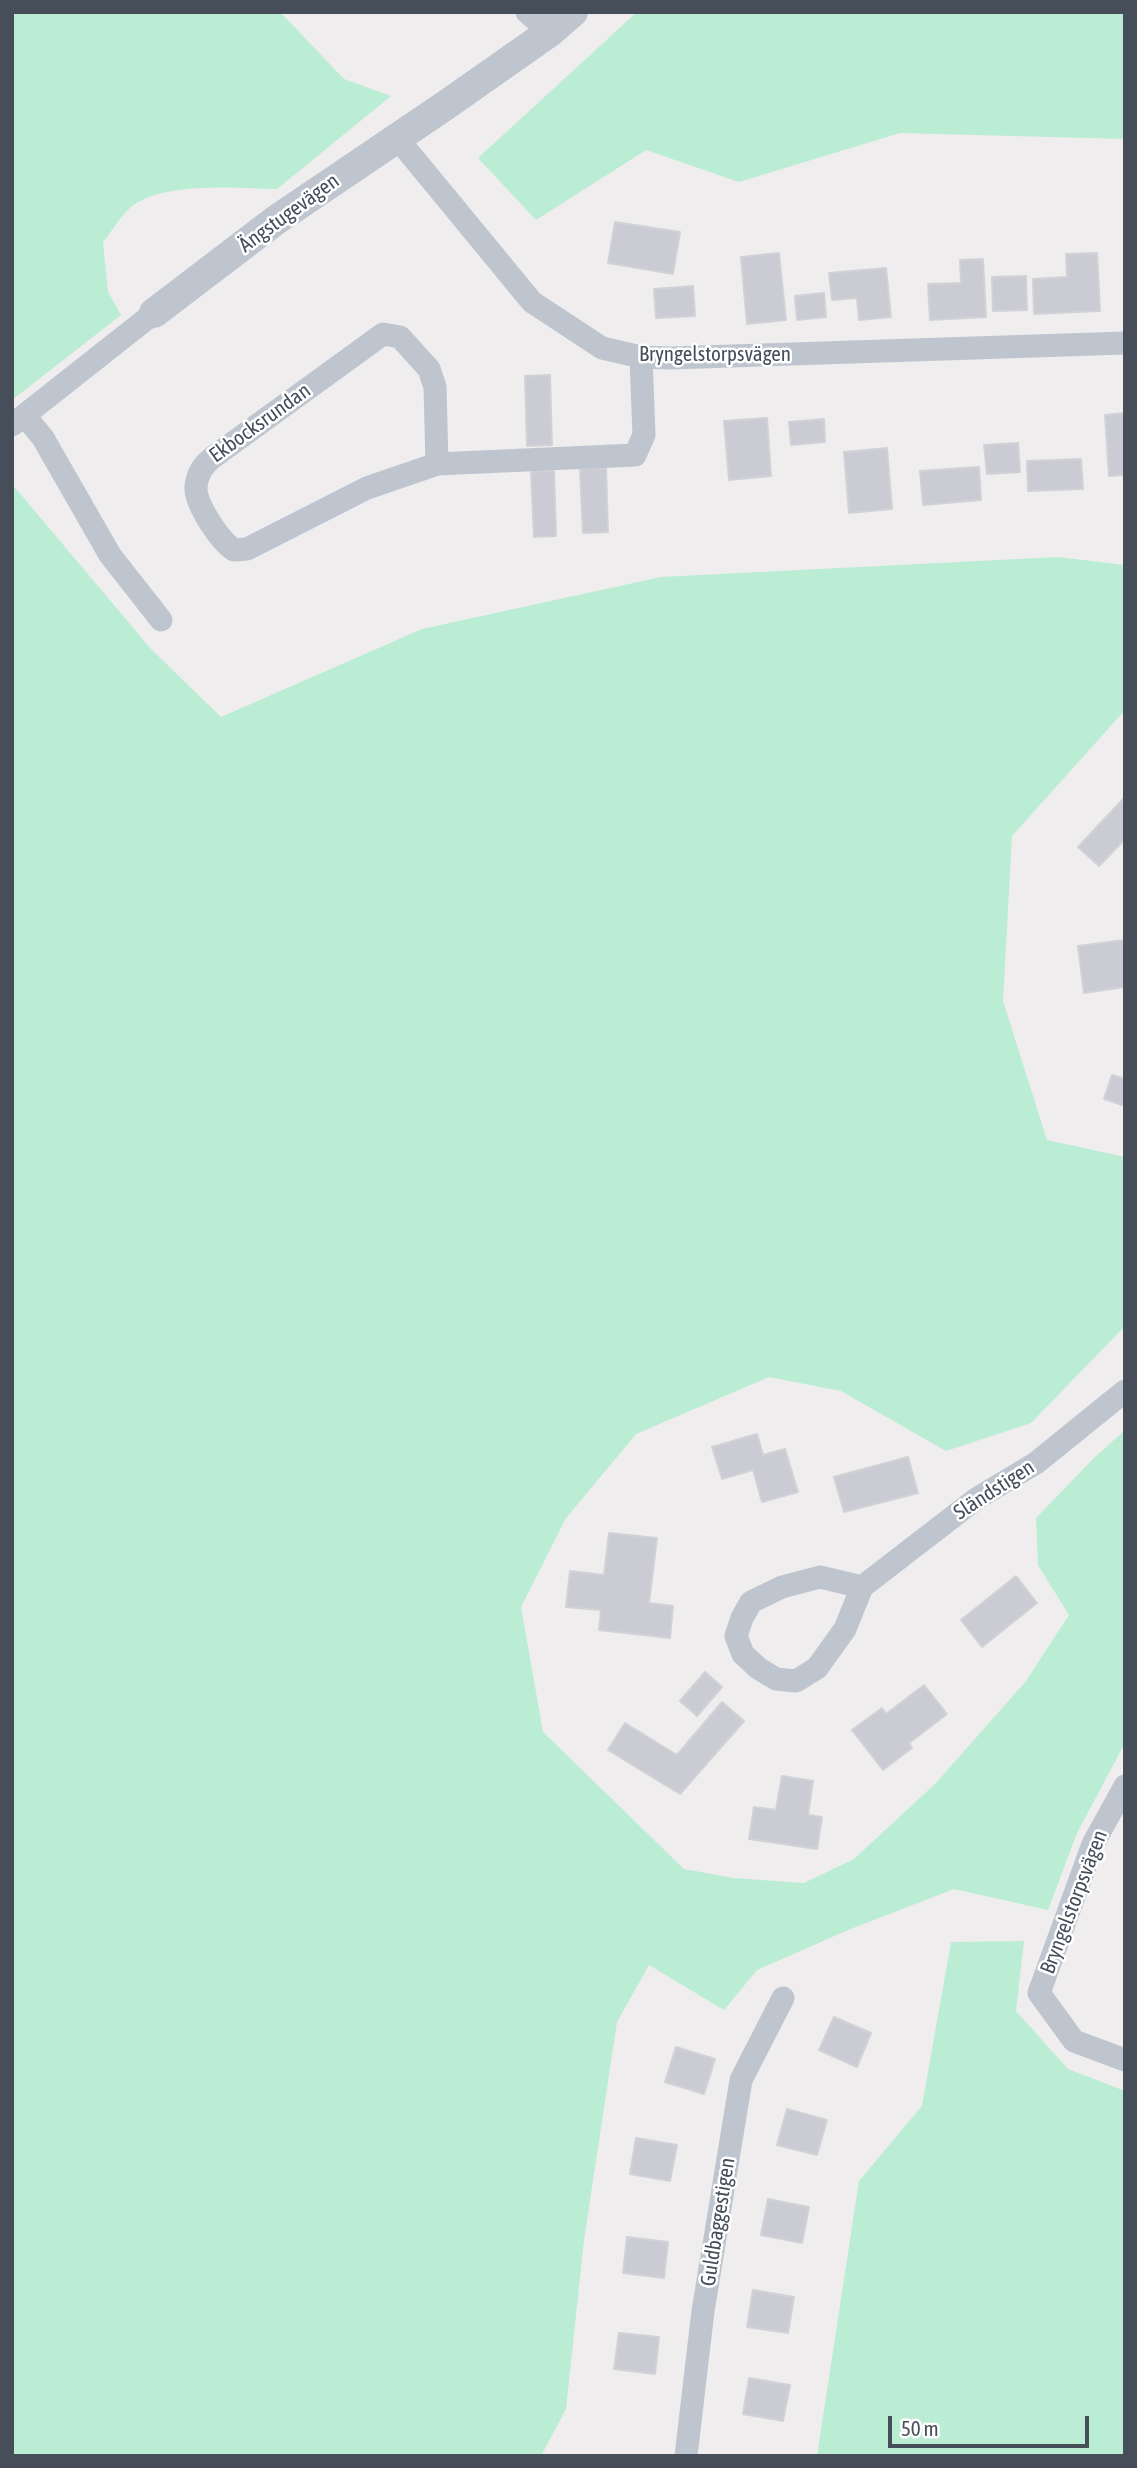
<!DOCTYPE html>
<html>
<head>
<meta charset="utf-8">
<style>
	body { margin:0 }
	#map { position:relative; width:1137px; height:2468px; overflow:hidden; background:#efeded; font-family:"Asap Condensed",sans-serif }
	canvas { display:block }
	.frame { position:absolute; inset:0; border:14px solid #464e5a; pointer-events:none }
	.scale { position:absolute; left:888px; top:2416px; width:201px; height:32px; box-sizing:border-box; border:4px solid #464e5a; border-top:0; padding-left:9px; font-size:21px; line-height:24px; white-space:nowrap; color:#464e5a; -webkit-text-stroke:5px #fff; paint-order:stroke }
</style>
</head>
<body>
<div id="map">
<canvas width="1137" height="2468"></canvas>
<div class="frame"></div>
<div class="scale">50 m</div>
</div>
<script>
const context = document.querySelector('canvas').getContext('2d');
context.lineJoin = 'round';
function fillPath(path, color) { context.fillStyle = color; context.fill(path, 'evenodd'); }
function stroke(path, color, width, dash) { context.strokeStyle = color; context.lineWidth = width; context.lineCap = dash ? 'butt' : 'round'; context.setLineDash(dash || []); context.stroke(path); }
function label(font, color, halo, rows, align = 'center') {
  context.font = font + ' "Asap Condensed",sans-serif'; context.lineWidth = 5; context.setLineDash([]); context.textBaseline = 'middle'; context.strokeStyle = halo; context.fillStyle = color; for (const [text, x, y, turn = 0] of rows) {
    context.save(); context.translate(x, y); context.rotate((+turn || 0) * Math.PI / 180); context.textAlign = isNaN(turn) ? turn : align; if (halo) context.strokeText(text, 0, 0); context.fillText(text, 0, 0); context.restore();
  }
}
const green = new Path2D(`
	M12,12h268l64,67 47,17 -114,93c-39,-1 -117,-8 -147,19 -10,9 -18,23 -27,34l5,50 13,23 -109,85z
	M637,12h488v127l-225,-6 -161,49 -93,-32 -110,70 -58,-62z
	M12,484l139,165 70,68 201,-88 239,-52 397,-20 67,8v145l-113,126 -9,165 44,139 78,17v169l-94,97 -85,28 -105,-60 -72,-14 -133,57 -70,84 -45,89 22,125 141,137 49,9 71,5 50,-24 82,-76 90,-102 43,-66 -31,-50 -2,-47 59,-61 30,-27v313l-48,90 -29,77 -94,-21 -106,41 -91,40 -33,40 -75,-45 -32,57 -33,218 -18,169 -25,47h-529z
	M1024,1941l-8,70 52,58 57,22v365h-308l42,-275 63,-75 29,-164z`);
const building = new Path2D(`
	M615,222l65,10 -7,42 -65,-11z
	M779,253l7,67 -39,4 -6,-67z
	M1097,253l3,58 -66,3 -1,-35 34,-2 -1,-23z
	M983,259l3,58 -56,3 -2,-36 33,-1 -1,-23z
	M886,268l5,49 -32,3 -2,-22 -25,2 -3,-27z
	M1026,276l1,34 -34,1 -1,-34z
	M693,286l2,30 -39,2 -2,-29z
	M824,293l2,24 -29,3 -2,-24z
	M550,375l2,70 -25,1 -2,-70z
	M1125,413v62l-16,1 -4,-61z
	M767,418l4,58 -42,4 -5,-59z
	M824,419l1,23 -34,3 -2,-23z
	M1018,443l2,29 -33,2 -3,-29z
	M887,448l5,61 -43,4 -5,-61z
	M1081,459l2,30 -55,2 -1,-30z
	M979,467l2,33 -58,5 -3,-34z
	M606,468l2,64 -25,1 -3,-64z
	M554,471l2,65 -22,1 -3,-65z
	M1125,797v42l-26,27 -21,-19z
	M1125,940v47l-41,6 -6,-47z
	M1112,1075l13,4v27l-21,-7z
	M757,1434l6,21 22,-6 13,43 -36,10 -9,-32 -31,9 -10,-32z
	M908,1457l10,36 -74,19 -10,-35z
	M609,1533l48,5 -8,65 24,3 -3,32 -71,-8 2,-20 -35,-3 4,-36 34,4z
	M1016,1576l21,27 -55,44 -21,-27z
	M705,1672l17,15 -25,29 -17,-15z
	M924,1685l23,29 -38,29 3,5 -29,22 -31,-40 30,-22 4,6z
	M722,1702l22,19 -64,73 -72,-44 17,-27 52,32z
	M782,1776l31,5 -5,34 14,2 -5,32 -68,-10 5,-32 22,3z
	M834,2017l37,16 -14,34 -38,-17z
	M676,2047l39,12 -11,35 -39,-12z
	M787,2109l40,11 -10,35 -40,-10z
	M636,2138l41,7 -7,36 -40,-7z
	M768,2199l41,8 -7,36 -41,-8z
	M627,2237l41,5 -4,36 -41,-5z
	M753,2290l41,7 -6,36 -41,-6z
	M619,2333l40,4 -4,37 -41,-5z
	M749,2378l41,7 -7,36 -40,-7z`);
const minor = new Path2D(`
	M527,12l23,20
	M397,138l135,164 70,46 39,9 30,1 454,-15
	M25,416l18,22 67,117 51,65
	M12,425l142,-112
	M437,464l-70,24 -120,61 -13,1c-14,-9 -39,-46 -38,-63 1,-12 7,-22 16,-29l171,-124 17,3 29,32 6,18 2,77 198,-9 9,-20 -3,-78
	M862,1587l-42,-10 -38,10 -31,15 -9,16 -6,18 7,18 15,14 18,11 20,2 21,-13 28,-39 17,-42 114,-88 60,-36 89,-72
	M1125,1786l-32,58 -54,149 35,48 51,19
	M686,2456l17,-145 38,-231 42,-82`);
const tertiary = new Path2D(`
	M154,313l122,-93 170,-115 104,-73 23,-20`);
const streetNames = [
	["Ängstugevägen",289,213,-36],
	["Bryngelstorpsvägen",715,354],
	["Ekbocksrundan",260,423,-36],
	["Sländstigen",994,1490,-33],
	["Bryngelstorpsvägen",1074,1902,-69],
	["Guldbaggestigen",718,2222,-81]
];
fillPath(green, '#bbedd4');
fillPath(building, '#cacbd3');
stroke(building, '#d1d2d8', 2);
stroke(minor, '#bec5cf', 23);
stroke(tertiary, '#bec5cf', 30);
label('21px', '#464e5a', '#fff', streetNames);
</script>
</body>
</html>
